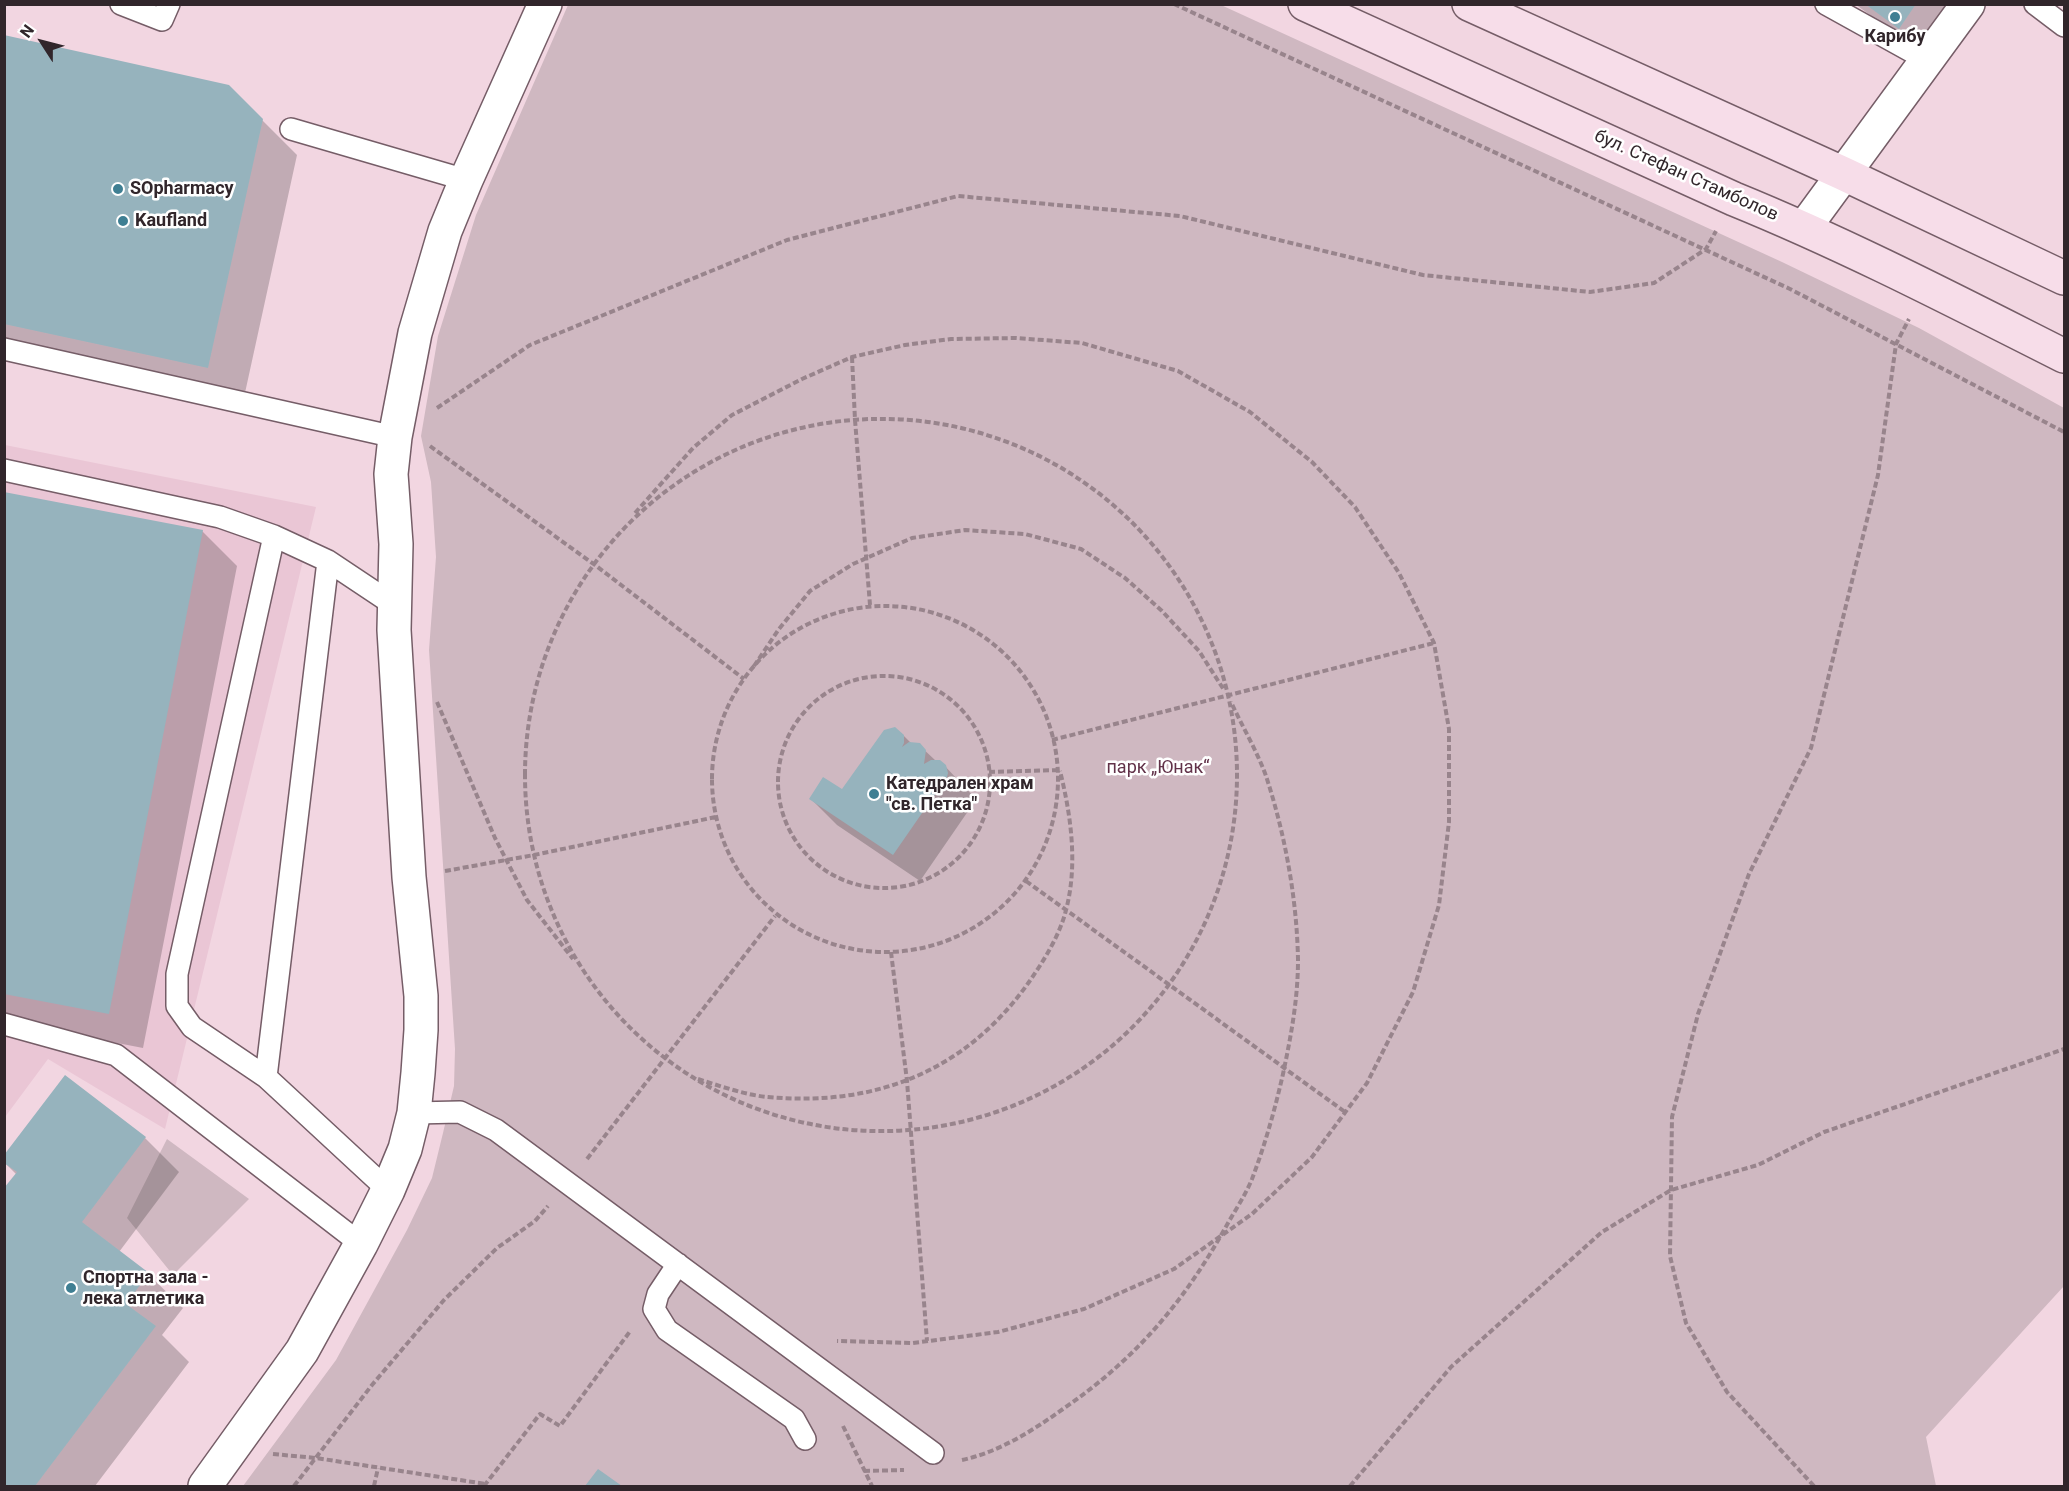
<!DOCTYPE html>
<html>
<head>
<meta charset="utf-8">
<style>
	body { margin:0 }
	#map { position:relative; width:2069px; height:1491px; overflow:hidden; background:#f2d6e1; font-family:Roboto,sans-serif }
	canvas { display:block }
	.frame { position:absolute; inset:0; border:6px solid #31262b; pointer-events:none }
	.north { position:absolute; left:12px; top:12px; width:60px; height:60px; -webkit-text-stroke:4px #fff; paint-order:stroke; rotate:306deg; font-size:16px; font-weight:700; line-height:24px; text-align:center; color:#31262b }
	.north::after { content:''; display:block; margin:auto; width:21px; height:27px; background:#31262b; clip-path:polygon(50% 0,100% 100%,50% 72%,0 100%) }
</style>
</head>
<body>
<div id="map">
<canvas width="2069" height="1491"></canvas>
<div class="frame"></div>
<div class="north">N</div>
</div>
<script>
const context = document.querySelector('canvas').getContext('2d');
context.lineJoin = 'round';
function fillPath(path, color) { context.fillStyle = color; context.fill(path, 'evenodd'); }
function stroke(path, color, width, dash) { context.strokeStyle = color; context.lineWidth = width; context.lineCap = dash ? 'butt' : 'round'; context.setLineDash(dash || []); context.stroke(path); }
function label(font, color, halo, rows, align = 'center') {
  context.font = font + ' Roboto,sans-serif'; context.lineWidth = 5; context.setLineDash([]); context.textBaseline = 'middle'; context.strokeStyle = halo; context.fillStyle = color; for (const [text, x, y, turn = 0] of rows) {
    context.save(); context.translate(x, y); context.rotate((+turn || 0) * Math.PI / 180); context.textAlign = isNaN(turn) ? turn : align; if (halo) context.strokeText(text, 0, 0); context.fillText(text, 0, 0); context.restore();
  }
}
const built = new Path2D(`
	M5,445l311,62 -151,622 -117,-70 -43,58z`);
const green = new Path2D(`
	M568,5h653l561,257 137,66 145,80v878l-138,151 10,49h-1693l93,-126 71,-130 25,-52 11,-45 11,-47 1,-37 -26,-399 7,-93 -5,-75 -10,-46 17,-100 38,-121z
	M167,1139l82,60 -76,76 -46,-57z`);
const shadow = new Path2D(`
	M1855,4h121l-42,58z
	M4,37l224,49 69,69 -54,247 -239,-52z
	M4,493l198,38 35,35 -94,482 -139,-27z
	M901,733l11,11 7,1 17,16 6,2 32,34 -1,7 -53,77 -83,-56 -26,-26 32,-8z
	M145,1138l34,34 -60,80 29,22 35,34 -21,27 27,27 -94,124h-91v-295l13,-16 -13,-13z`);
const building = new Path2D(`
	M1865,4h51l-17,25z
	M4,35l225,50 34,34 -55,249 -204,-44z
	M4,492l199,38 -94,484 -105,-20z
	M895,727l9,8v8l-2,4 7,-5 11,1 6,7 -2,14 7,-4h9l6,5 2,8 -1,4 -54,78 -84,-56 14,-22 19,12 42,-59z
	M65,1075l81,62 -64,85 67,51 -23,31 30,22 -121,160h-31v-298l13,-16 -13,-9v-8z
	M598,1469l24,17h-37z`);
const path = new Path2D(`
	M1174,4l616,285 274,143
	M852,357l3,63 15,185
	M437,408l93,-63 257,-105 171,-44 222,20 243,59 167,17 64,-9 52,-34 10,-18
	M525 775a356 356 0 1 1 712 0a356 356 0 1 1-712 0Z
	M430,446l165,119 149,114
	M635,513l58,-65 39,-33 70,-36 50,-22 53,-12 46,-6 65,-1 66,5 96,28 72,41 62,50 43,45 44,66 35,70 15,86v93l-10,83 -26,87 -46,91 -55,74 -60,57 -78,55 -90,40 -86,23 -85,11 -76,-2
	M712 779a173 173 0 1 1 346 0a173 173 0 1 1-346 0Z
	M754,666l25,-37 31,-38 43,-27 59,-26 53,-8 60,4 56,15 44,29 37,33 37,40 25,39
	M778 782a106 106 0 1 1 212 0a106 106 0 1 1-212 0Z
	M437,702l58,136 32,62 46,59
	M1052,740l382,-97
	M989,772l70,-2
	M445,871l89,-16 182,-38
	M1026,881l319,231
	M891,952l16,129 20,260
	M698,1079c22,7 47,16 70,18 108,10 198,-26 261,-115 14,-20 31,-47 37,-72 12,-45 5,-95 -6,-139
	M587,1159l188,-243
	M843,1426l29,60
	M273,1454l43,4 170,26
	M962,1460c37,-8 70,-29 101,-51 74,-51 122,-108 165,-186 8,-14 18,-29 24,-44 13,-34 23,-70 31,-105 8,-38 15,-75 15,-114 -1,-61 -13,-126 -32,-184 -9,-25 -24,-50 -35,-74
	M864,1471l40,-1
	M294,1486l78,-101 72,-85 53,-52 38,-27 13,-15
	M374,1486l4,-18
	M484,1486l56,-72 20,12 71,-96
	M1350,1486l101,-119 151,-135 69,-42 87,-25 66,-33 240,-83
	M1814,1486l-87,-94 -41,-69 -16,-67 2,-139 26,-103 51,-140 62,-126 67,-273 18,-131 13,-25`);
const lane = new Path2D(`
	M121,4l41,16 7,-16
	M1826,4l101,56
	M2035,4l29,22
	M291,129l175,51
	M4,349l391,88
	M4,470l216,47 54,19 54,25 66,44
	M274,536l-97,438v32l15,21 74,50 122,113
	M4,1024l112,31 245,189
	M266,1077l62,-516
	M414,1113l46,-1 36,18 437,323
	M678,1264l-20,30 -4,15 13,21 127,89 11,20`);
const street = new Path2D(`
	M1804,228l164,-224
	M205,1486l97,-135 59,-107 27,-54 17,-41 9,-36 4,-40 3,-43v-34l-12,-119 -15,-247 2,-86 -5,-70 4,-37 20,-104 30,-102 21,-51 79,-176`);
const secondary = new Path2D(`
	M1305,4l429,195c113,46 221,102 330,157
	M1469,4l373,169 222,105`);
const markers = [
	[1895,17,6,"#3f7f93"],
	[118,189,6,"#3f7f93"],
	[123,221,6,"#3f7f93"],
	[874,794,6,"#3f7f93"],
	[71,1288,6,"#3f7f93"]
];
const poiNames = [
	["Карибу",1895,37,"center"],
	["SOpharmacy",130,189],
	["Kaufland",135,221],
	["Катедрален храм",886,784],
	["\"св. Петка\"",886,805],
	["Спортна зала -",83,1278],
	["лека атлетика",83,1299]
];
const streetNames = [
	["бул. Стефан Стамболов",1686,176,24]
];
const parkNames = [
	["парк „Юнак“",1158,768]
];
fillPath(built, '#eac6d5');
fillPath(green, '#cfb8c1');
fillPath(shadow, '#0003');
fillPath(building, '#96b3bd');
stroke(lane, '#755d67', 24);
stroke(street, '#755d67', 36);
stroke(secondary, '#755d67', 36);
stroke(path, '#98848c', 4, [6, 3]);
stroke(lane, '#fff', 21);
stroke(street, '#fff', 33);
stroke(secondary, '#f7dde9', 33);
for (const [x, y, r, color] of markers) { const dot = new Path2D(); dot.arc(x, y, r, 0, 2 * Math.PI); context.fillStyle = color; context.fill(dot); stroke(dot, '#fff', 2); }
label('bold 18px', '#31262b', '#fff', poiNames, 'left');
label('18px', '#31262b', '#fff', streetNames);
label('18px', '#623249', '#fff', parkNames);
</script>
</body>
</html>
